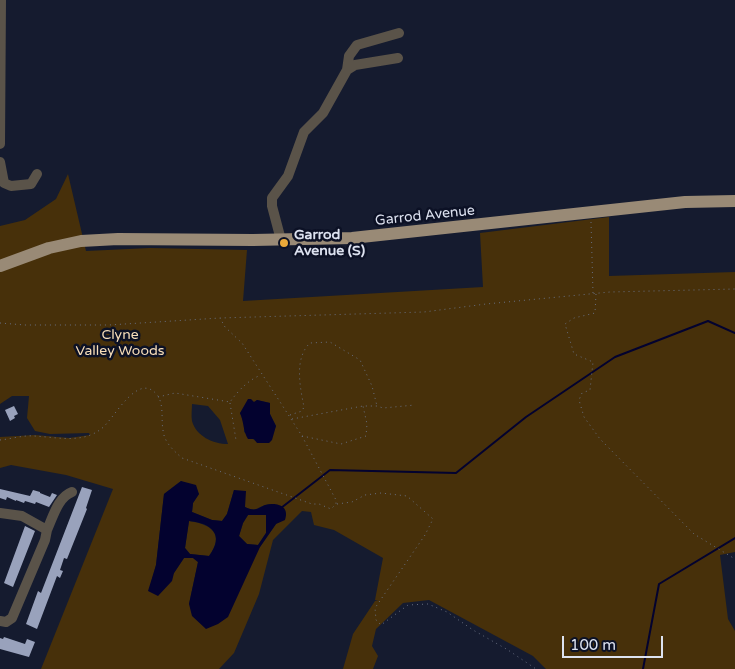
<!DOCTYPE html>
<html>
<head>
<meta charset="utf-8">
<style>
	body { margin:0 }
	#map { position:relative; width:735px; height:669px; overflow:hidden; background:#151b2f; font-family:"Varela Round",sans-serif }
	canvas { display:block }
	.scale { position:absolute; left:562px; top:636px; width:101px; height:22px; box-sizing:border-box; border:2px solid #dde2f0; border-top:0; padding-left:6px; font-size:15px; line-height:18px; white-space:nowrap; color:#dde2f0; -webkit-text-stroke:4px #0c1125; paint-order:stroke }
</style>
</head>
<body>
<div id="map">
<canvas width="735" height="669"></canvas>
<div class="scale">100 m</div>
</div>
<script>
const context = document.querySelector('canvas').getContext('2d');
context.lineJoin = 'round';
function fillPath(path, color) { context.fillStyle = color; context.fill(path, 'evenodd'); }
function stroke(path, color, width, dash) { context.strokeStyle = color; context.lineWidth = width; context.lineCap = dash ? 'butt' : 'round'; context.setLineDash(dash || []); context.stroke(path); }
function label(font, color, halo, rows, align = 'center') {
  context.font = font + ' "Varela Round",sans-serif'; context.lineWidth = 5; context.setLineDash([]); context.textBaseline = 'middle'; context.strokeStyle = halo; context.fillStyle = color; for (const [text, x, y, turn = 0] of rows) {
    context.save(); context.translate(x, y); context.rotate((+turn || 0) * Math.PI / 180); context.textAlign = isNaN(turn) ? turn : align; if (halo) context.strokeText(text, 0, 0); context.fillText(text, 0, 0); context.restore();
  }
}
const green = new Path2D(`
	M68,174l18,77 64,-3 97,2 -4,51 240,-14 -3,-54 129,-16v59l126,-4v280l-15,3 8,64 7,12v38h-189l-13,-13 -104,-56 -26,3 -27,26 -4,17 6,10 -5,13h-30l10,-35 22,-33 3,-1h-3l8,-42 -49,-28 -20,-5 -3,-13 -9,-1 -29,29 -14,54 -25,59 -15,16h-178l72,-180 -47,-14 -55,-10 -11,3v-31l35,-2 34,3 21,-3 -1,-2 -39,1 -15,-3 -8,-13 2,-22h-17l-12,8v-178l25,-6 31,-21zM257,400l13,3v11l6,12 -8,17h-10l-14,-11v-9l-4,-10zM192,404l16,2 12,14 8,24c-15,0 -32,-8 -36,-23 -1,-5 0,-12 0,-17zM181,481l18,13 -6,9 -1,9 20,8 10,1 5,-7 7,-24 11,11v6c11,6 12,0 21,-2 4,-1 9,0 13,0l-3,19 -16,23 -71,57 9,-42 -5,-4h-9l-10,15 -25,18 7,-26 8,-71z
	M248,515h18v18l-8,12 -11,-1 -8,-8 4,-13z
	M189,521c22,3 36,13 20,35l-19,-2 -5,-6z`);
const water = new Path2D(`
	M248,399h3l3,3 3,-2 13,3v11l6,12 -4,14 -3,3h-12l-3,-4h-6c-5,-8 -4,-17 -8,-26z
	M181,481l15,4 3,9 -6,9 -1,9 20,8 10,1 5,-7 7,-24 12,1 -1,16c4,2 8,3 12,2 3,-1 5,-3 8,-4 12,-3 25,1 20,15l-9,4 -16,23 -32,70 -10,7 -12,5 -14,-13 -3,-12 9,-42 -5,-4h-9l-10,15 -2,8 -14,15 -10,-5 8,-26 8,-71zM266,515v18l-8,12 -11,-1 -8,-8 4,-13 5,-8zM189,521c23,2 36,14 20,35l-19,-2 -5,-6z`);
const stream = new Path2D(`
	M281,508l49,-38 126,3 70,-56 89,-60 93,-36 27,12
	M643,669l16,-85 76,-46`);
const building = new Path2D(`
	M14,406l4,8 -4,2 1,2 -5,3 -5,-11z
	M82,487l10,3 -6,18 1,1 -20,50 -3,-1 -4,12 3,1 -3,7 -3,-2 -20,53 -11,-5 12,-33 3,2z
	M0,489l30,7 3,-6 7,2v1l10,4 2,-4 5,2 -8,12 -13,-5 -1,2 -10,-3 -1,2 -8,-3v1l-9,-4 -1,3 -6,-2z
	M25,526l10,5 -22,56 -9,-4z
	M4,637l21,7 2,-5 8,3 -6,15 -29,-8v-11l3,1z`);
const path = new Path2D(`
	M591,222l2,71
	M596,294l-1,19 -21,5 -9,6 9,30 19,8 -3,28 -8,3 -3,7 5,17 16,22 94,95 41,25
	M0,323l25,2h84l111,-7 204,-6 62,-8 124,-12 125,-3
	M158,397l17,-4 55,9c8,-11 18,-22 31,-27
	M230,403l6,37
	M290,415l12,-4 2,-4c-4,-20 -10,-49 6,-64l20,-1 30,18 12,26 5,20
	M292,419l71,-13h14l6,2 32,-3
	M302,436l39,8 25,-8 1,-12 -4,-18
	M0,440c11,-1 23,-5 34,-4 22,1 48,8 67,-7 13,-9 37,-60 57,-33 6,10 3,24 5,34 1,12 10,20 19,28l130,46h7l12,5 5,-5v-4l-34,-64 -60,-93 -17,-16 -5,-9
	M337,504l15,-2 13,-7 16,-2 26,3 26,23 -8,16 -50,73 1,12 5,5 27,-20 20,-1 19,8 26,18 35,20 28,19`);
const minor = new Path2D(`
	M347,70l2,-14 8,-11 42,-12
	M0,144l1,-144
	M0,162l4,21 7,3 20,-2 6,-10
	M281,240l-9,-34v-8l16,-22 16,-44 19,-19 24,-43 8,-5 43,-7
	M0,513l22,3 25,14 -2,10 -33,78 -6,4 -6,-1
	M47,530c6,-13 11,-33 25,-38`);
const major = new Path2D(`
	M0,266l49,-18 32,-7 37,-2 135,1 99,-2 333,-36 50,-1`);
const markers = [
	[284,243,5,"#eba93a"]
];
const streetNames = [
	["Garrod Avenue",425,216,-6]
];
const poiNames = [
	["Garrod",294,235],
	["Avenue (S)",294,251]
];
const parkNames = [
	["Clyne",120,335],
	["Valley Woods",120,351]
];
fillPath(green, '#47300a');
fillPath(water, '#03022f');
stroke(stream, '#03022f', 2);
fillPath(building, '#99a2bc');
stroke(path, '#696f80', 1, [1, 4]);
stroke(minor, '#5a5349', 10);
stroke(major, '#998a76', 12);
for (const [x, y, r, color] of markers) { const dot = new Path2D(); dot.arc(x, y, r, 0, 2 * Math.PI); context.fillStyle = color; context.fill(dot); stroke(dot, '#0c1125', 2); }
label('14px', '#dde2f0', '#0c1125', streetNames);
label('bold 14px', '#dde2f0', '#0c1125', poiNames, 'left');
label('14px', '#f8deb9', '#0c1125', parkNames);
</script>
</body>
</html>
